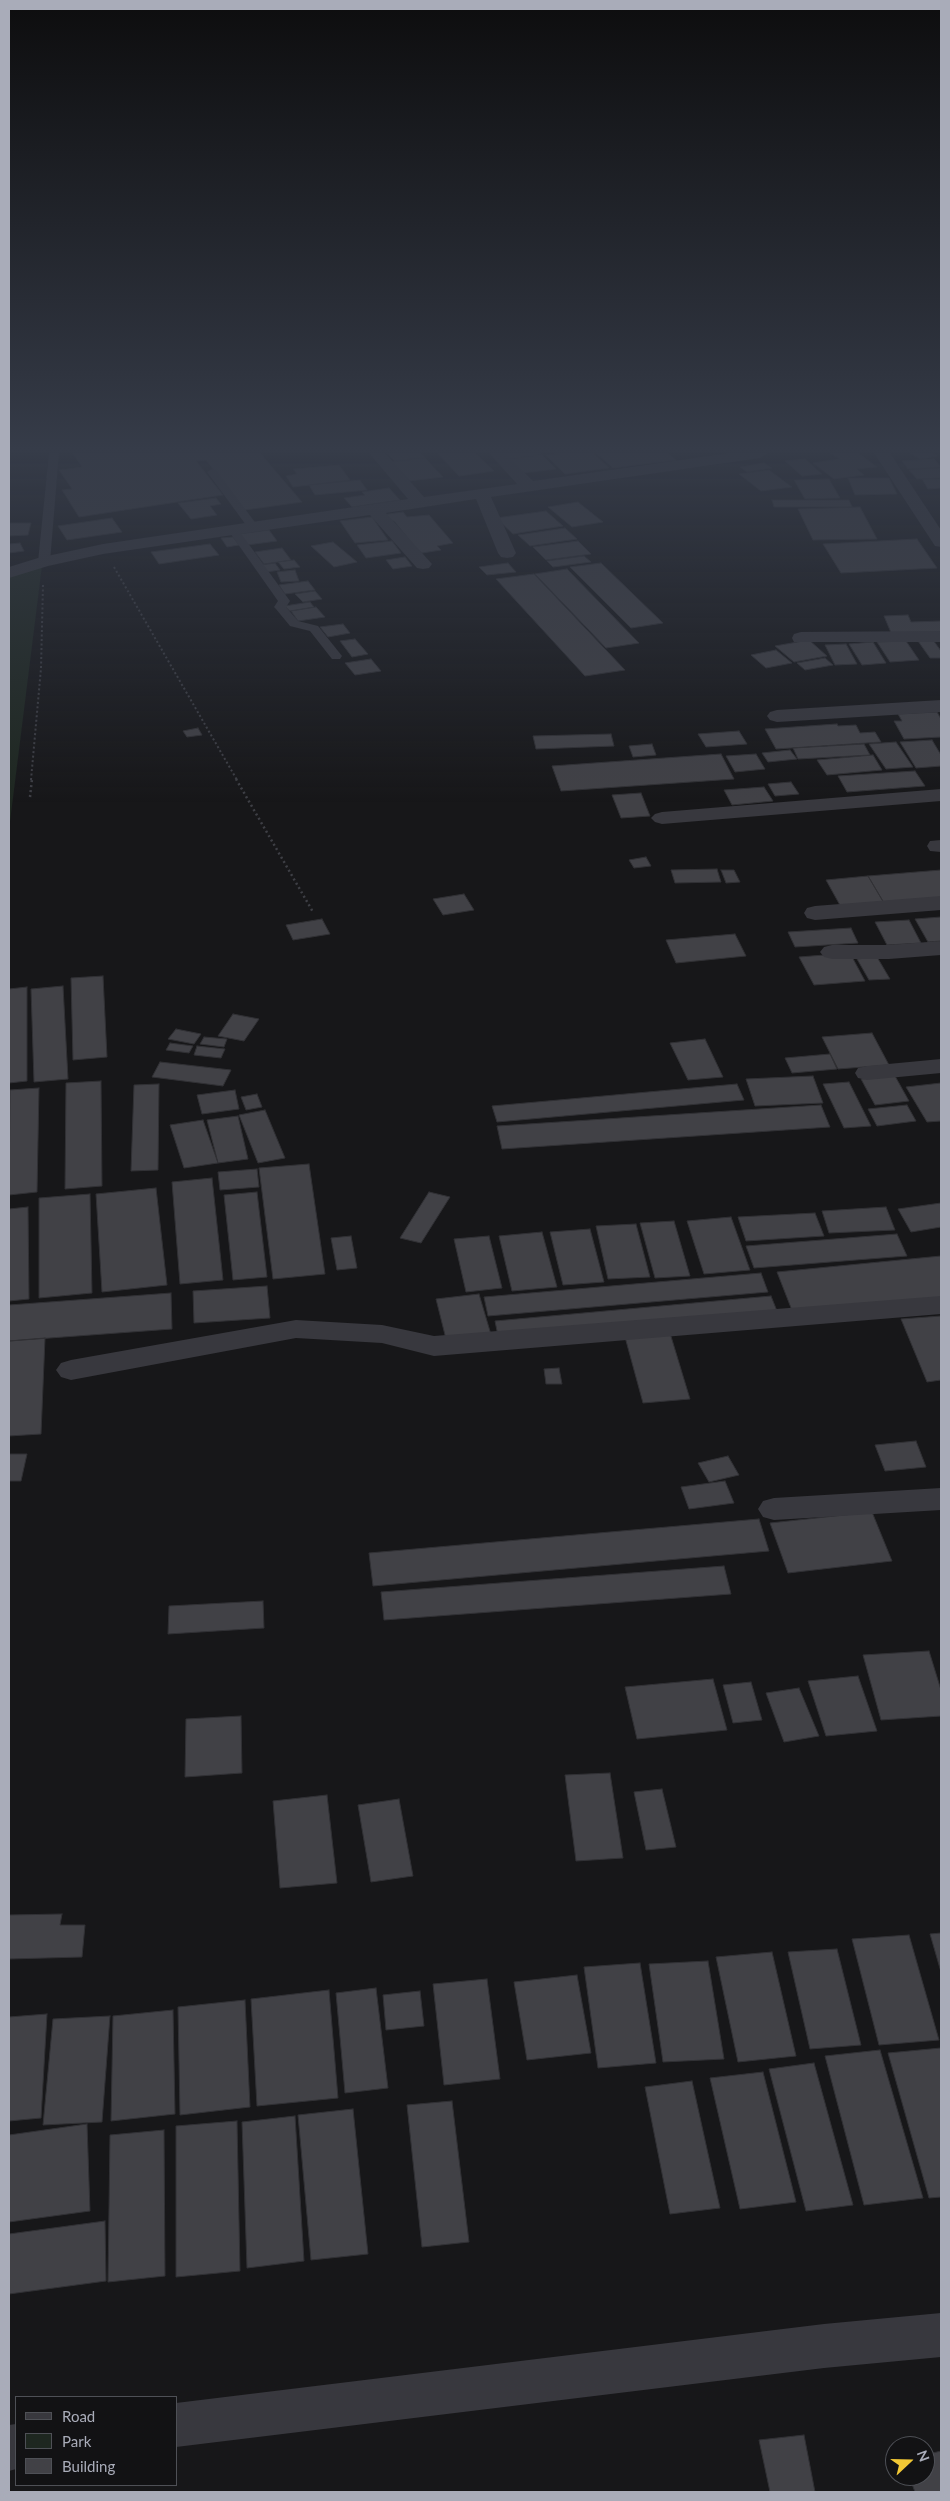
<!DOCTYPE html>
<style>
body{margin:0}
#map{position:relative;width:950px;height:2501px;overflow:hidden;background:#171719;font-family:Lato,sans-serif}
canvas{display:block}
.frame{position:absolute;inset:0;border:10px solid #a9acb9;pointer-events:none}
.legend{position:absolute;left:15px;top:2396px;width:162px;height:90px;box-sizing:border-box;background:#121214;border:1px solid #4e5056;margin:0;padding:6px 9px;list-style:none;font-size:15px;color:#a9acb9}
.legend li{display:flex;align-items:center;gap:10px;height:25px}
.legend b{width:25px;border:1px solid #4e5056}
.north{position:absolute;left:885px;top:2436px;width:50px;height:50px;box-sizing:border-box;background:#121214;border:1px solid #4e5056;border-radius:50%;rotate:69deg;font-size:14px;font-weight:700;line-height:20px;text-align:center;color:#a9acb9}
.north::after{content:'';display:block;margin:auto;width:18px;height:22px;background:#f2c835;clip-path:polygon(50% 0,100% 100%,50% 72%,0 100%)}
</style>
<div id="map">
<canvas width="950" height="2501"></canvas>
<div class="frame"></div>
<ul class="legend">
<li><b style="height:6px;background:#38383e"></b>Road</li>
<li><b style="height:14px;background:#1e2720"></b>Park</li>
<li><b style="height:14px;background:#414146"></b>Building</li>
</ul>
<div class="north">N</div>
</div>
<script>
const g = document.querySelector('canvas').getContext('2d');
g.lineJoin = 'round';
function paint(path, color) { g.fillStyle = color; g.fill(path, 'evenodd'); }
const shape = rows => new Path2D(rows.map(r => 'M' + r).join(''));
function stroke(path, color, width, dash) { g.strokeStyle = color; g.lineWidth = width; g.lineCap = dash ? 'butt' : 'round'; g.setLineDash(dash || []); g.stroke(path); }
paint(shape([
 [42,566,9,830,9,574]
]), '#1e2720');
const building = shape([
 [73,453,260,453,302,502,245,510,206,460,196,461,223,495,79,517,62,490,72,489,59,470,82,467,73,453],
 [387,453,420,453,425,457,395,461,387,453],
 [448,453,475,453,494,471,459,476,438,454,448,453],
 [503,453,539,453,541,454,509,459,503,453],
 [566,453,593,453,609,468,565,474,546,455,566,453],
 [596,453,667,453,676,460,613,468,596,453],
 [831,453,858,453,877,467,857,469,864,475,834,479,813,463,840,459,831,453],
 [911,453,932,453,937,456,920,459,911,453],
 [542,455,556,469,523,473,510,459,542,455],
 [425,458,443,477,410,481,392,462,425,458],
 [805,459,822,474,802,476,785,461,805,459],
 [934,459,941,467,908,469,902,461,934,459],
 [764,463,772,468,747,472,740,467,764,463],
 [339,465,350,480,293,487,286,476,297,474,293,469,339,465],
 [940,468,941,478,917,479,909,470,940,468],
 [769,470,792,487,761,491,739,474,769,470],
 [848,478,889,478,897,494,855,495,848,478],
 [829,479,840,498,805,499,794,480,829,479],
 [922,479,941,479,941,488,928,489,922,479],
 [360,480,367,490,315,495,309,485,360,480],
 [389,488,400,500,352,507,344,498,365,495,362,492,389,488],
 [216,498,221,504,210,506,217,515,191,519,178,503,216,498],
 [772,500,849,500,852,507,774,507,772,500],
 [578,502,603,522,572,527,548,507,578,502],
 [860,507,877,539,813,540,798,509,860,507],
 [546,511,563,526,513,534,496,518,546,511],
 [403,512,407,517,429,515,453,543,437,546,441,550,422,553,416,548,394,521,387,522,381,515,403,512],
 [372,517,388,540,355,543,340,521,372,517],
 [112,518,122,532,67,540,58,526,112,518],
 [9,523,31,523,28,535,9,536,9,523],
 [565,528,577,539,530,546,518,535,565,528],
 [269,530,277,541,247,545,239,534,269,530],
 [233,537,239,545,227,547,221,538,233,537],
 [917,539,937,568,841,573,823,544,917,539],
 [392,541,401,553,366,558,357,545,392,541],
 [578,541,591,554,546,560,533,547,578,541],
 [333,542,357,562,334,567,311,546,333,542],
 [20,543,24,551,9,553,9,544,20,543],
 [210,544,219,555,159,564,151,552,210,544],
 [282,548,291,560,264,564,255,552,282,548],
 [584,556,591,562,553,567,547,561,584,556],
 [405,557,412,566,393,569,386,560,405,557],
 [294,560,300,567,284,569,278,562,294,560],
 [275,563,280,570,266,572,261,565,275,563],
 [508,563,516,572,487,575,479,567,508,563],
 [601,563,663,623,631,628,570,567,601,563],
 [567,569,639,643,606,648,535,574,567,569],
 [295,570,299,581,281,582,277,572,295,570],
 [534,574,625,670,585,676,496,579,534,574],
 [308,581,315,590,285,594,279,585,308,581],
 [315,591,322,599,303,602,295,594,315,591],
 [310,602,314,607,290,611,285,606,310,602],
 [316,607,325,617,298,621,291,611,316,607],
 [908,615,911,622,941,621,941,634,892,635,884,616,908,615],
 [343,624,350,633,328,637,320,627,343,624],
 [355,639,368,654,352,657,340,641,355,639],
 [809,640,827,656,794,662,775,646,809,640],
 [933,640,941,651,941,658,930,658,918,641,933,640],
 [906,641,919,660,890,662,877,642,906,641],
 [873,642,886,663,862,665,849,644,873,642],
 [846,644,857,664,835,665,825,645,846,644],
 [776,650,792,663,766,668,751,655,776,650],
 [825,658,833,665,805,670,797,663,825,658],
 [371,659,381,671,355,675,345,663,371,659],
 [937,712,941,719,941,737,904,739,894,721,902,721,898,714,937,712],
 [837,724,838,726,856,725,860,733,875,732,881,742,776,749,765,729,837,724],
 [198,728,202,735,187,737,183,731,198,728],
 [739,731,747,744,706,747,698,734,739,731],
 [611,734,614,746,536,749,533,736,611,734],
 [932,740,941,755,941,766,916,768,900,742,932,740],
 [896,742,913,767,886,769,869,744,896,742],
 [652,744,656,755,633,757,629,746,652,744],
 [864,744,870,755,798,759,793,748,864,744],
 [790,750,797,759,768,762,762,753,790,750],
 [721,754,734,779,561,791,552,766,721,754],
 [756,754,765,769,735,772,726,756,756,754],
 [873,755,882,770,827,775,817,760,873,755],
 [915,771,925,786,847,792,838,776,915,771],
 [791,782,799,794,775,796,768,784,791,782],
 [764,787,773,801,732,805,724,790,764,787],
 [641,793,650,816,621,818,612,795,641,793],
 [646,857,651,866,634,868,629,860,646,857],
 [717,869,721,882,675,883,671,870,717,869],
 [721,870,734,870,740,882,726,883,721,870],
 [941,870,941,898,884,903,868,876,941,870],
 [868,876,884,903,841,907,826,880,868,876],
 [464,894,474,910,443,915,433,899,464,894],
 [941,917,941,941,928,942,915,919,941,917],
 [322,919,330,934,293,940,286,925,322,919],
 [909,920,921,943,887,945,875,922,909,920],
 [851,928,858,943,795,947,788,932,851,928],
 [735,934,746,956,676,963,666,940,735,934],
 [850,953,865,981,814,985,799,957,850,953],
 [877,957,890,979,869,980,857,959,877,957],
 [103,976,107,1057,73,1060,71,978,103,976],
 [63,986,68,1079,34,1082,31,989,63,986],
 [27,987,27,1081,9,1083,9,989,27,987],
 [233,1014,259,1019,244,1041,218,1036,233,1014],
 [176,1029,201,1034,194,1044,168,1039,176,1029],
 [872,1033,889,1065,838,1069,822,1037,872,1033],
 [204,1037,227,1039,224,1047,200,1044,204,1037],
 [705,1039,723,1077,688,1080,670,1043,705,1039],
 [170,1043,193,1046,189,1053,166,1050,170,1043],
 [197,1046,225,1049,221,1058,194,1055,197,1046],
 [830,1054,837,1069,792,1073,785,1058,830,1054],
 [160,1062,231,1070,223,1086,152,1077,160,1062],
 [813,1076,823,1103,755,1106,746,1079,813,1076],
 [895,1076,909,1101,875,1105,861,1079,895,1076],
 [101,1081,102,1186,65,1189,66,1083,101,1081],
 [849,1082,871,1126,844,1128,823,1084,849,1082],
 [941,1083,941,1121,927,1122,906,1087,941,1083],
 [159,1084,158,1170,131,1171,134,1085,159,1084],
 [737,1084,744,1100,497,1122,492,1106,737,1084],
 [39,1088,37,1192,9,1195,10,1090,39,1088],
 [235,1090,239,1109,202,1114,197,1095,235,1090],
 [257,1094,262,1107,246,1110,241,1097,257,1094],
 [821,1105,830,1127,502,1149,497,1126,821,1105],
 [907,1105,916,1121,877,1126,868,1109,907,1105],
 [265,1110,285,1158,258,1163,239,1115,265,1110],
 [238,1116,248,1159,218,1163,207,1120,238,1116],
 [203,1120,218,1163,184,1168,170,1125,203,1120],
 [309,1164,325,1274,273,1279,259,1168,309,1164],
 [257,1169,259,1187,220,1190,218,1172,257,1169],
 [212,1178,223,1280,180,1284,172,1182,212,1178],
 [156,1188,167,1285,102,1292,96,1194,156,1188],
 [257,1192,267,1277,233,1280,224,1195,257,1192],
 [429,1192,450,1197,421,1243,400,1238,429,1192],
 [90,1194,92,1293,39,1298,39,1198,90,1194],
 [941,1203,941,1227,911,1232,898,1209,941,1203],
 [28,1207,29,1299,9,1301,9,1209,28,1207],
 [886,1207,895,1230,829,1233,822,1211,886,1207],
 [815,1213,824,1236,746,1241,738,1217,815,1213],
 [731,1217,750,1270,704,1274,687,1221,731,1217],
 [674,1221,690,1276,655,1278,640,1223,674,1221],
 [636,1224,650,1277,608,1279,596,1226,636,1224],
 [590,1229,604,1282,563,1285,550,1232,590,1229],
 [542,1232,557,1287,512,1291,499,1236,542,1232],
 [897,1234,907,1256,754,1268,746,1246,897,1234],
 [351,1236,357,1268,337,1270,331,1238,351,1236],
 [489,1236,502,1288,466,1292,454,1239,489,1236],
 [941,1256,941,1298,793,1313,777,1272,941,1256],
 [761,1273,768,1292,488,1316,484,1297,761,1273],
 [267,1286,270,1318,194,1323,193,1291,267,1286],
 [171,1293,172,1329,9,1341,9,1305,171,1293],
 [479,1294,492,1338,447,1343,436,1299,479,1294],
 [771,1296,777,1311,498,1336,495,1321,771,1296],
 [941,1316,941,1380,927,1382,901,1319,941,1316],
 [670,1333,690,1399,643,1403,625,1337,670,1333],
 [45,1338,41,1434,9,1436,9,1341,45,1338],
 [559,1368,562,1384,546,1384,544,1369,559,1368],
 [916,1441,926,1467,885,1471,875,1445,916,1441],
 [9,1454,27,1454,21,1481,9,1481,9,1454],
 [728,1456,739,1475,709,1482,698,1463,728,1456],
 [725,1481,734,1503,689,1509,681,1487,725,1481],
 [872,1512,892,1561,788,1573,770,1523,872,1512],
 [759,1519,769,1551,373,1586,369,1553,759,1519],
 [724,1566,731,1594,384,1620,381,1592,724,1566],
 [263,1601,264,1628,168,1634,169,1606,263,1601],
 [929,1651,941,1690,941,1716,881,1720,863,1655,929,1651],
 [858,1676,877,1731,826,1736,808,1681,858,1676],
 [713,1679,727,1730,637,1739,625,1687,713,1679],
 [751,1682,762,1720,733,1723,723,1685,751,1682],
 [799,1688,819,1736,784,1742,766,1693,799,1688],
 [241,1716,242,1773,185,1777,186,1719,241,1716],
 [610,1773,623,1858,576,1861,565,1775,610,1773],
 [662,1789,676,1847,646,1850,634,1792,662,1789],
 [327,1795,337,1883,280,1888,273,1801,327,1795],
 [399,1799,413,1876,371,1882,358,1805,399,1799],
 [62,1914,60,1925,85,1925,82,1957,9,1959,9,1915,62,1914],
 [941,1933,941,1972,930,1934,941,1933],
 [909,1935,939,2040,879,2045,852,1939,909,1935],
 [837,1949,861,2045,810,2049,788,1952,837,1949],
 [772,1952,796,2056,738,2062,716,1957,772,1952],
 [708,1961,724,2059,663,2062,649,1964,708,1961],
 [640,1963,656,2063,598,2068,584,1967,640,1963],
 [577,1975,591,2053,527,2060,514,1982,577,1975],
 [487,1979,500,2079,444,2085,433,1984,487,1979],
 [376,1988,388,2088,345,2093,336,1993,376,1988],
 [329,1990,338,2098,257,2106,251,1999,329,1990],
 [420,1991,424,2026,386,2030,383,1995,420,1991],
 [245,2000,250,2107,180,2115,178,2007,245,2000],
 [173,2010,175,2114,111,2121,113,2016,173,2010],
 [47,2014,41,2118,9,2121,9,2017,47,2014],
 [110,2016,102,2122,43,2125,53,2019,110,2016],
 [941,2048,941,2197,929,2198,888,2053,941,2048],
 [880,2050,923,2198,864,2205,825,2056,880,2050],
 [814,2063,853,2205,806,2211,769,2069,814,2063],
 [763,2072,796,2202,740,2209,710,2078,763,2072],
 [692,2081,720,2208,670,2214,645,2087,692,2081],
 [452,2101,469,2242,422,2247,407,2105,452,2101],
 [353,2109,368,2254,311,2260,298,2115,353,2109],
 [295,2116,304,2261,247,2268,242,2122,295,2116],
 [237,2121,240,2271,176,2277,176,2126,237,2121],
 [87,2124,90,2211,9,2222,9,2135,87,2124],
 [164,2130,165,2276,108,2282,110,2135,164,2130],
 [105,2221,106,2281,9,2294,9,2234,105,2221],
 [804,2435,815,2492,770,2492,759,2440,804,2435],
 [941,2451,941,2492,915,2492,909,2476,925,2476,925,2455,941,2451]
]);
paint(building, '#414146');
stroke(building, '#313135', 1);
stroke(shape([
 [114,567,237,780],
 [31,780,41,668,43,585]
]), '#3e3f45', 2, [2, 2.5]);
stroke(shape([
 [236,779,313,912],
 [30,797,32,779]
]), '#3e3f45', 2.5, [2, 3]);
paint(shape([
 [49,453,59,453,50,562,44,565,38,562,49,453],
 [212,469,216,470,257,525,257,529,249,529,207,472,212,469],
 [233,527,237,528,290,601,286,607,298,621,318,626,342,656,340,659,332,659,310,631,290,626,276,609,274,607,278,601,228,530,233,527]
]), '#38383e');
paint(shape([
 [369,453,385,453,424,497,517,484,489,453,505,453,533,481,730,453,768,453,760,458,491,497,516,553,513,557,507,558,501,557,498,553,476,499,386,513,432,564,429,568,423,569,417,568,370,515,103,554,48,566,9,578,9,567,38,558,103,544,408,499,369,453],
 [874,453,890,453,941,530,941,547,935,546,874,453],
 [801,632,941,631,941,642,794,642,792,638,794,634,801,632],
 [941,700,941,712,777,722,770,720,767,716,770,712,777,710,941,700],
 [941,789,941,801,662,824,655,822,651,818,655,814,662,812,941,789],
 [941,840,941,852,930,851,927,846,930,841,941,840],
 [941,896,941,910,815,920,807,918,804,913,807,908,815,906,941,896],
 [941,941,941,955,889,959,832,959,824,957,820,952,824,947,832,945,889,945,941,941],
 [941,1059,941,1073,867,1080,858,1078,855,1073,858,1068,867,1066,941,1059],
 [941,1296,941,1314,434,1356,382,1343,296,1338,71,1380,61,1377,56,1370,61,1363,71,1360,296,1320,382,1325,434,1336,941,1296],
 [941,1488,941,1510,774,1520,763,1517,758,1509,763,1501,774,1498,941,1488],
 [941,2313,941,2357,824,2368,176,2447,176,2403,824,2324,941,2313],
 [16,2424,16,2469,9,2471,9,2425,16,2424]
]), '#38383e');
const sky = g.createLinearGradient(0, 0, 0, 803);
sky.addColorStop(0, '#0d0d0e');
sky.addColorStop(0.56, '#363c49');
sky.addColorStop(1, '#363c4900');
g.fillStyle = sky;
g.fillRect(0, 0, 950, 803);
</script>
